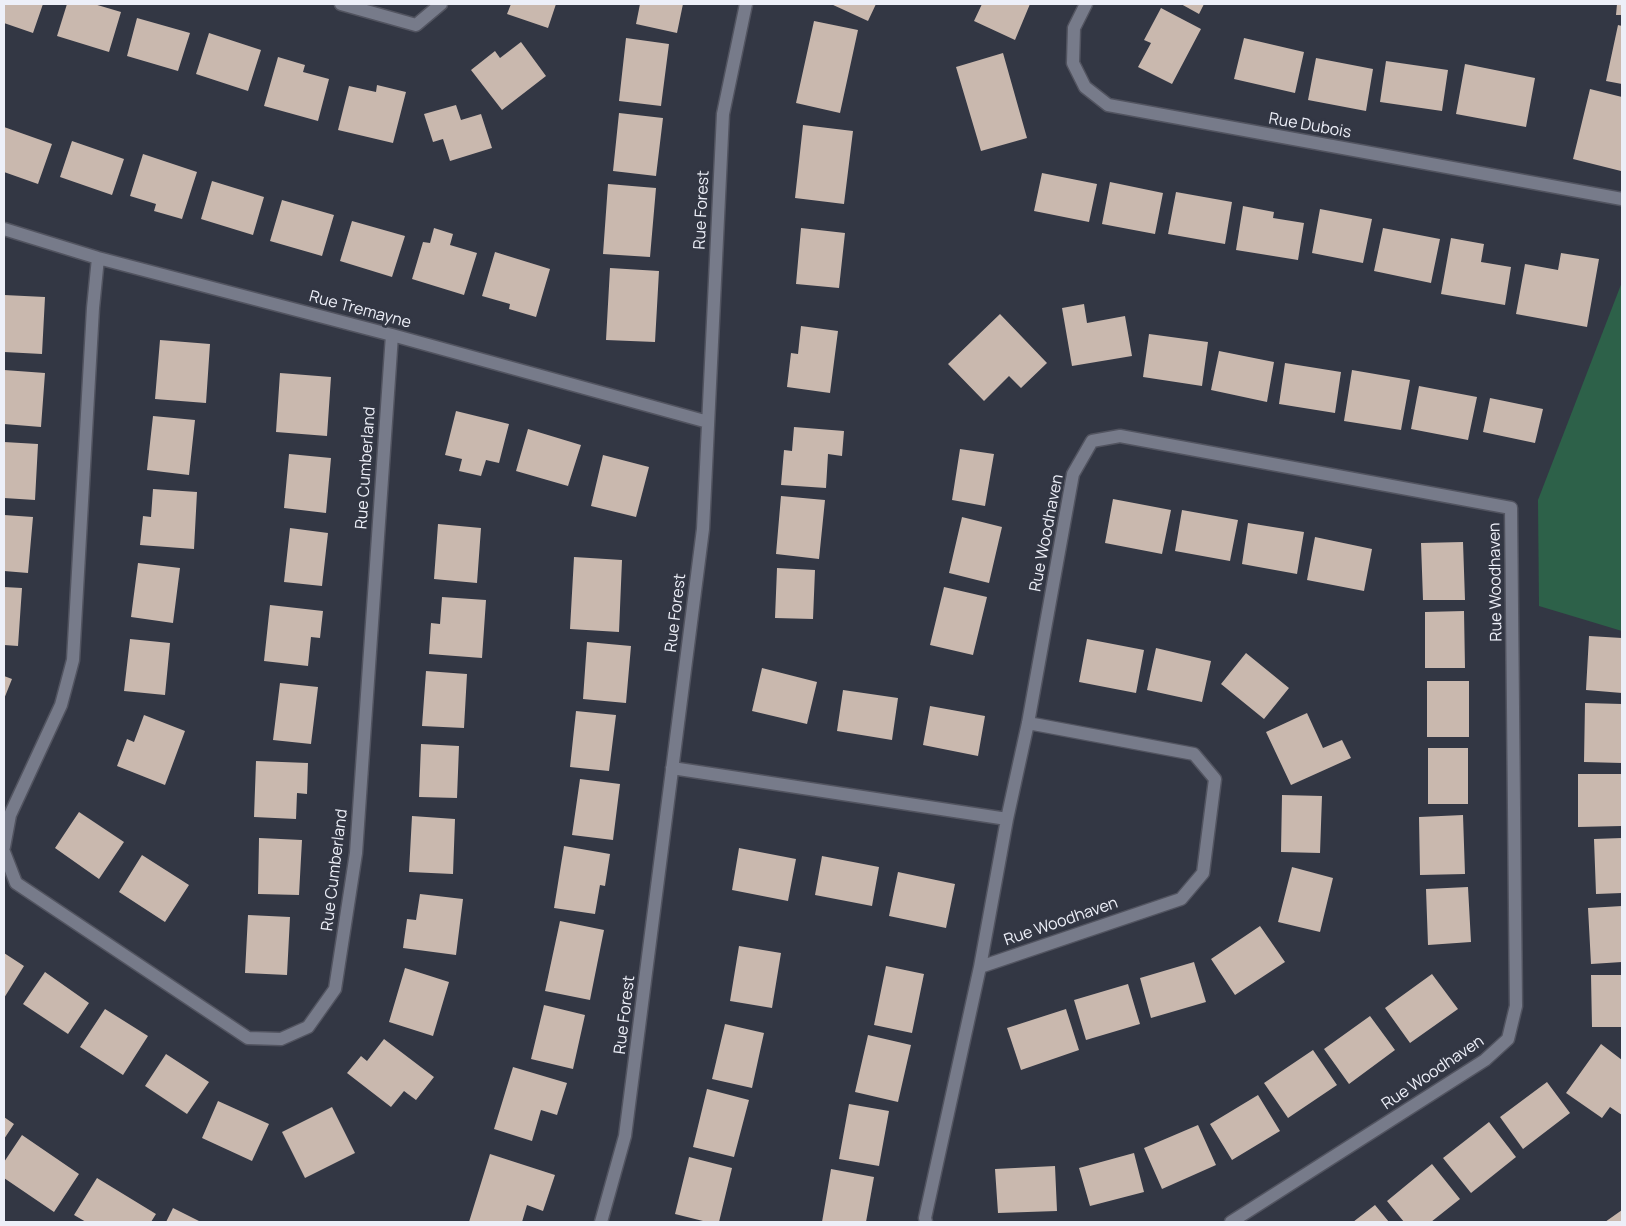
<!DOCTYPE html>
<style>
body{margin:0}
#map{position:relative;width:1626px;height:1226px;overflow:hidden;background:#333744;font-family:Manrope,sans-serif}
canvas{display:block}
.frame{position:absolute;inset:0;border:5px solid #edeff8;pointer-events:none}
</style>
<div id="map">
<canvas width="1626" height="1226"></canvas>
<div class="frame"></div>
</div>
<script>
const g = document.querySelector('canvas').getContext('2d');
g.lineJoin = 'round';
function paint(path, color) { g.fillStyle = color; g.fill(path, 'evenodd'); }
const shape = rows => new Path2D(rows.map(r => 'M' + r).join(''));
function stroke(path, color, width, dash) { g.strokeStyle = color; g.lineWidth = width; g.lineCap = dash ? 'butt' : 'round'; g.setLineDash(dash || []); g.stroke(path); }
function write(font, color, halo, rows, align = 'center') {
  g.font = font + ' Manrope,sans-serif'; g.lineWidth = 5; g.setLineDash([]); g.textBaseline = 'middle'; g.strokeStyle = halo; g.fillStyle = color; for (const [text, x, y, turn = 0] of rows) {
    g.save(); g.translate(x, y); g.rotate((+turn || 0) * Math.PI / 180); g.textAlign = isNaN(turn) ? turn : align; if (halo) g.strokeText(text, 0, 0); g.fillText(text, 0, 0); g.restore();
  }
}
paint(shape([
 [1622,282,1622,631,1539,606,1538,500]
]), '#2d6149');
paint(shape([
 [4,4,43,4,33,33,4,23],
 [67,4,94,4,121,12,109,52,57,36],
 [511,4,556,4,548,28,507,14],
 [640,4,683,4,677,33,636,24],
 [831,4,876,4,868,21],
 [982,4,1030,4,1015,40,974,21],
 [1181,4,1204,4,1199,14],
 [1617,4,1622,4,1622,15,1616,15],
 [1161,8,1201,29,1172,84,1138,67,1151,43,1144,40],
 [137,18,190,33,178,71,127,56],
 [814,21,858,30,840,113,796,103],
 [1618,25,1622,26,1622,84,1606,81],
 [209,33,261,50,248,91,196,74],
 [626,38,669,44,661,106,619,101],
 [1244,38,1304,52,1295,93,1234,79],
 [521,42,546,76,502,110,471,70,495,51,500,58],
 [1003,53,1027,138,981,151,956,67],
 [278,57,305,65,303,72,329,79,318,121,264,106],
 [1316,58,1373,69,1366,111,1308,100],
 [1386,61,1448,70,1442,111,1380,102],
 [1465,64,1535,78,1526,127,1456,114],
 [377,85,406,92,393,143,338,130,349,86,376,92],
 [1590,89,1622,97,1621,171,1573,159],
 [456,105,461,120,481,114,492,148,450,161,443,139,433,142,424,114],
 [619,113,663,118,656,176,613,171],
 [803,125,853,131,844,204,795,198],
 [4,127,52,144,38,184,4,172],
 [72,141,124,159,112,195,60,177],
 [143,154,197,172,182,219,154,211,156,204,130,196],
 [1042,173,1097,184,1089,222,1034,211],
 [212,181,264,197,253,235,201,219],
 [1110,182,1163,193,1155,234,1102,224],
 [608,184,656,188,650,257,603,254],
 [1176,192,1232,202,1225,244,1168,234],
 [282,200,334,215,322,256,270,241],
 [1243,206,1274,212,1273,218,1304,223,1298,260,1236,250],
 [1320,209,1372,219,1363,263,1312,253],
 [352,221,405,236,392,277,340,261],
 [434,228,453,234,450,245,477,253,464,295,412,279,423,242,430,243],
 [801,228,845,233,839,288,796,284],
 [1383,228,1440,239,1431,283,1374,271],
 [1451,238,1484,244,1481,262,1511,267,1505,305,1441,294],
 [495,252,550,269,536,317,509,309,510,304,482,296],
 [1561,253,1599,259,1587,327,1516,314,1525,264,1558,270],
 [610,268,659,271,655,342,606,340],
 [4,295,45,297,42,354,4,352],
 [1084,304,1087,323,1125,316,1132,356,1072,366,1062,308],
 [1000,314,1047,363,1021,388,1009,376,984,401,948,364],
 [801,326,838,331,830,393,787,387,791,353,798,354],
 [1149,334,1208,342,1202,386,1143,377],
 [160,340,210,344,206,403,155,399],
 [1219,351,1274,362,1267,402,1211,390],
 [1285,363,1341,372,1335,413,1279,404],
 [4,370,45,373,41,427,4,424],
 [1352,370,1410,380,1401,430,1344,421],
 [280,373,331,377,327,436,276,432],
 [1419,386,1477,397,1468,440,1411,429],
 [1490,398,1543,409,1535,443,1483,432],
 [456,411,509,424,499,463,486,460,481,476,459,471,462,459,445,455],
 [153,416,195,420,189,475,147,470],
 [794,427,844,431,842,456,828,454,826,488,781,485,784,450,792,451],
 [528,429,581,445,568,486,516,471],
 [4,442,38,444,35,500,4,498],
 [960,449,994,454,985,506,952,500],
 [289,454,331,458,326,513,284,508],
 [603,455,649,467,636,517,591,506],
 [153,489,197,492,194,549,140,545,143,516,151,517],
 [781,496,825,500,819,559,776,554],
 [1113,499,1171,510,1162,554,1105,543],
 [1182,510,1238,520,1230,561,1175,551],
 [4,515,33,517,28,573,4,571],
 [962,517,1002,527,989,583,949,573],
 [1248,523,1304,532,1297,574,1242,564],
 [438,524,481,528,477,583,434,579],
 [290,528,328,533,322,586,284,582],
 [1315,537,1372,549,1364,591,1307,580],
 [1463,542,1465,600,1423,600,1421,543],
 [574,557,622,560,619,632,570,629],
 [138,563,180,568,173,623,131,617],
 [777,568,815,570,813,619,775,618],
 [4,587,22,588,18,646,4,645],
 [944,587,987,597,973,655,930,645],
 [442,597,486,600,482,658,429,654,431,623,440,624],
 [270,605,323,611,320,638,311,637,308,666,264,661],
 [1464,611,1465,668,1425,668,1425,612],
 [1589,636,1622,638,1622,693,1586,690],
 [130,639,170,643,165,695,124,691],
 [1087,639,1144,650,1136,693,1079,682],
 [587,642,631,646,626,703,583,699],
 [1156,648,1211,661,1202,702,1147,690],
 [1246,653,1289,688,1264,719,1221,684],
 [762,668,817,682,807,724,752,711],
 [426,671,467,674,464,728,422,726],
 [4,676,12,679,4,699],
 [1427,681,1469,681,1469,737,1427,737],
 [280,683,318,687,311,744,273,740],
 [843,690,898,698,892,740,837,731],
 [1585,703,1622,704,1622,763,1584,762],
 [930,706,985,716,978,756,923,745],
 [576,711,616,715,609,771,570,767],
 [1307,713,1323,748,1342,740,1351,758,1291,785,1266,732],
 [144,715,185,731,165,785,117,766,127,739,134,742],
 [421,744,459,746,457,798,419,797],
 [1428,748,1468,748,1468,804,1428,804],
 [256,761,308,763,307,794,297,793,296,819,254,817],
 [1578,774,1621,774,1622,826,1578,827],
 [580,779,620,784,613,840,572,835],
 [1282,795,1322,796,1320,853,1281,852],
 [79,812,124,842,99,879,55,848],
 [1463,815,1465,874,1420,875,1419,817],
 [412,816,455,819,453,874,409,872],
 [259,838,302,840,299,895,258,894],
 [1622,838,1622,893,1596,894,1594,839],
 [564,846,610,854,605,886,600,885,595,914,554,908],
 [739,848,796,859,788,901,732,890],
 [142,855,189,885,165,922,119,892],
 [822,856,879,867,872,906,815,895],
 [1292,867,1333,878,1320,932,1278,922],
 [898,872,955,884,946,928,889,916],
 [1468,887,1471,942,1428,945,1426,889],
 [420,894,463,899,456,955,403,948,407,919,416,920],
 [1622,906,1622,962,1591,964,1588,908],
 [248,915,290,917,287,975,245,973],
 [560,921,604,930,590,1000,545,991],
 [1260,926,1285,962,1235,995,1211,959],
 [739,946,781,953,772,1008,730,1001],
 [4,953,24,966,4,998],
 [1194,962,1206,1002,1151,1018,1140,978],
 [886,966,924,974,912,1033,874,1025],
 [405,968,449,982,433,1036,389,1022],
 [45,972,89,1003,68,1034,23,1004],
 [1432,974,1458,1009,1410,1043,1385,1008],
 [1591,975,1622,975,1622,1027,1592,1027],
 [1128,984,1140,1024,1086,1040,1074,1000],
 [544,1005,585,1015,573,1069,531,1059],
 [105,1009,148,1036,123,1075,80,1047],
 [1066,1009,1079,1050,1021,1070,1007,1028],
 [1370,1016,1395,1050,1349,1084,1324,1049],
 [725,1024,764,1033,752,1088,712,1079],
 [868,1035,911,1045,898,1102,855,1092],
 [384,1039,434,1077,416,1100,404,1091,391,1107,347,1073,361,1056,367,1061],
 [1601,1044,1622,1060,1622,1115,1610,1107,1602,1118,1566,1093],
 [1313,1050,1337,1085,1288,1118,1264,1083],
 [166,1054,209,1082,187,1114,145,1086],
 [513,1067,567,1083,557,1115,541,1110,532,1141,494,1129],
 [1547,1082,1570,1113,1523,1149,1500,1117],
 [707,1089,749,1100,734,1157,693,1147],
 [1258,1095,1280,1131,1232,1160,1210,1124],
 [218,1101,269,1124,252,1161,202,1138],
 [849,1104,889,1111,879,1166,839,1159],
 [332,1107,355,1153,305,1178,282,1132],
 [4,1117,14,1124,4,1139],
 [1489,1122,1516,1157,1471,1193,1443,1158],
 [1198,1125,1216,1165,1162,1189,1144,1148],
 [22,1135,79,1174,54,1212,4,1178,4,1162],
 [1134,1153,1144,1192,1090,1206,1079,1168],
 [490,1154,555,1175,543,1211,527,1205,522,1222,469,1222],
 [689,1157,732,1168,719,1222,707,1222,675,1214],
 [1432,1164,1460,1199,1431,1222,1404,1222,1387,1201],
 [1055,1166,1057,1211,998,1213,995,1169],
 [831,1169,874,1177,866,1222,822,1222],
 [97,1178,156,1214,151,1222,86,1222,74,1215],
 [1375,1205,1389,1222,1353,1222],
 [173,1208,201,1222,166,1222],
 [1622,1210,1622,1222,1605,1222]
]), '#c9b8ae');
const minor = shape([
 [341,4,416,25,441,4],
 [1086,4,1074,28,1073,63,1085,87,1108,105,1622,199],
 [4,229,98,258,392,335,708,422],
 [672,768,1007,819],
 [4,847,10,815,61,705,73,660,93,308,98,258],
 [4,852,16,883,248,1038,281,1039,308,1027,335,989,356,853,392,335],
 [980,967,1181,899,1203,873,1215,779,1194,754,1028,723],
 [601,1222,625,1136,703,529,723,114,746,4],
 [926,1222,925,1218,980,967,1007,819,1028,723,1073,474,1092,441,1120,436,1511,508,1516,1006,1508,1039,1485,1060,1231,1222]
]);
stroke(minor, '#525460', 15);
stroke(minor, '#777b8a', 12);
write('16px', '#edeff8', '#333744', [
 ["Rue Dubois",1310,126,10],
 ["Rue Forest",702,210,-87],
 ["Rue Tremayne",360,310,15],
 ["Rue Cumberland",366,468,-86],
 ["Rue Woodhaven",1047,533,-79],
 ["Rue Woodhaven",1496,582,-91],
 ["Rue Forest",676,613,-83],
 ["Rue Cumberland",335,870,-83],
 ["Rue Woodhaven",1061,922,-19],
 ["Rue Forest",625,1015,-83],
 ["Rue Woodhaven",1433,1073,-34]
]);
</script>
